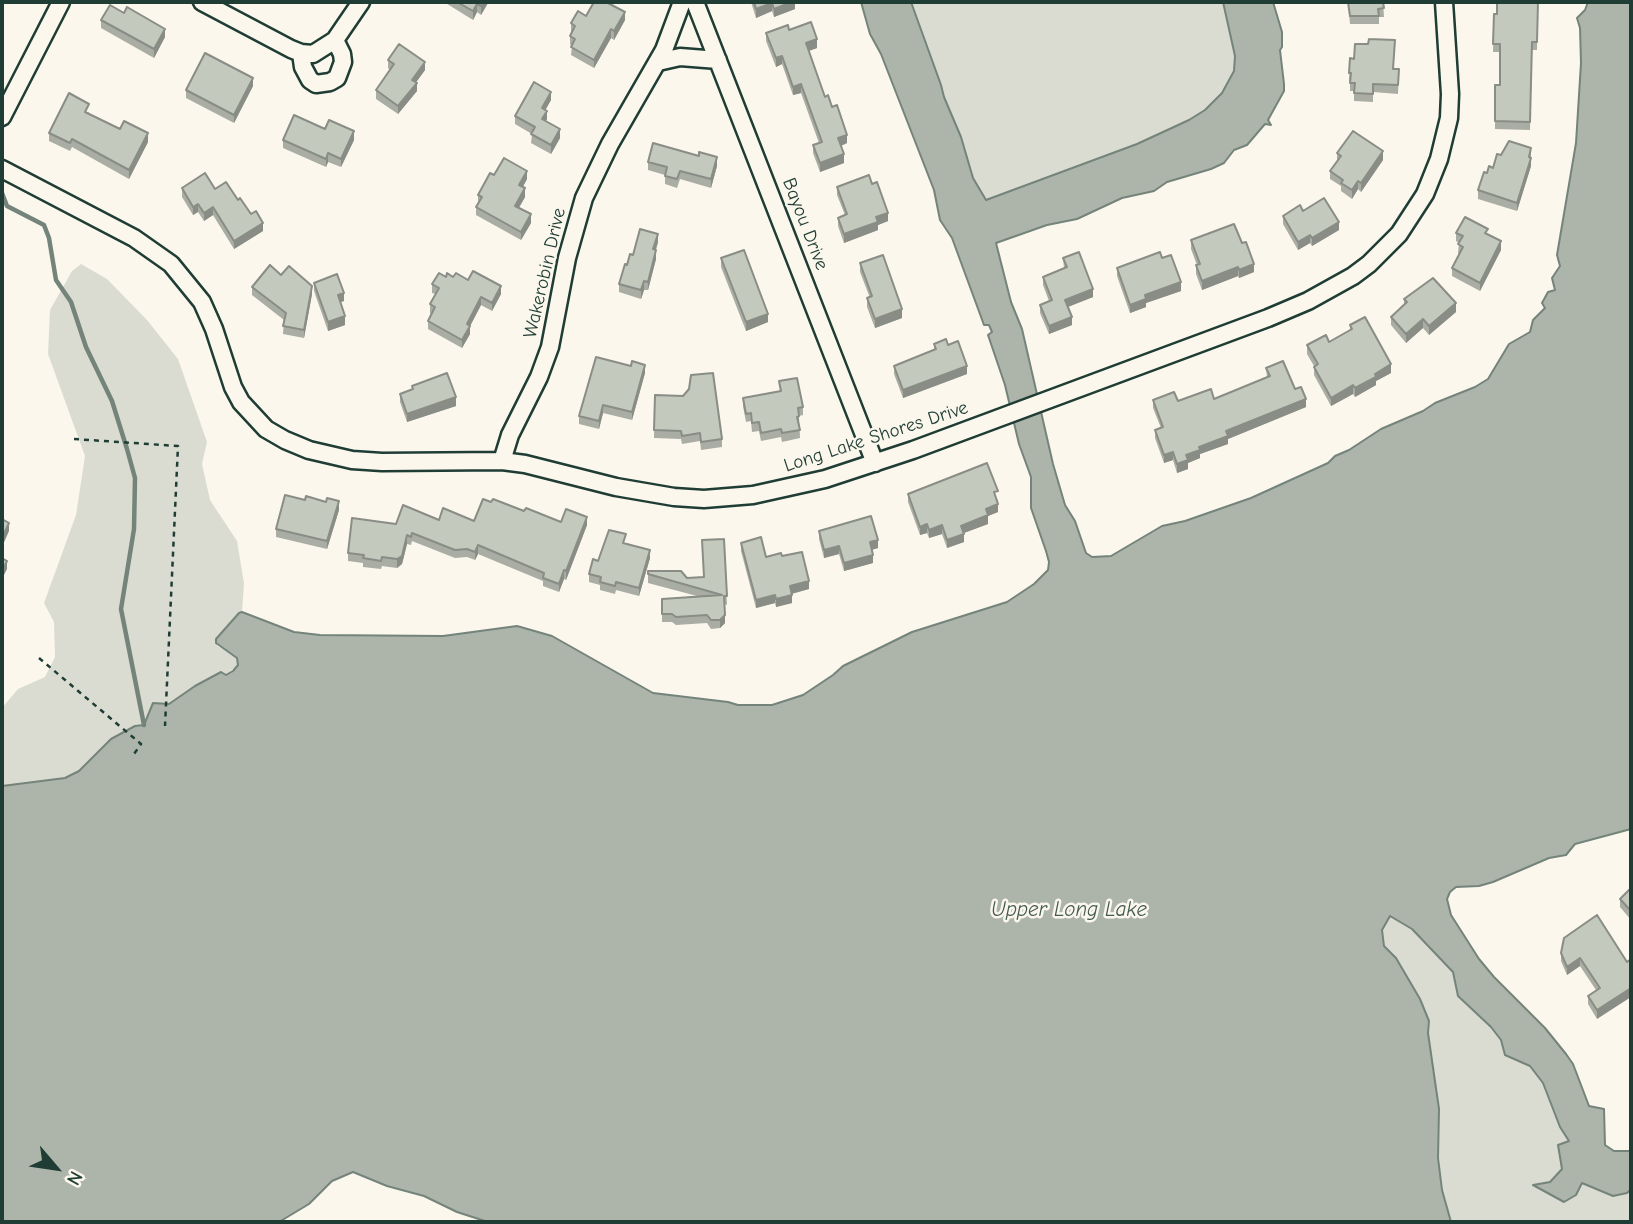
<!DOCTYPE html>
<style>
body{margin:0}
#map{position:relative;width:1633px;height:1224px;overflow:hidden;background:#fbf7ec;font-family:"Comic Neue",sans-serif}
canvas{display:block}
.frame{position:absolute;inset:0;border:4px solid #1f3d34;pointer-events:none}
.north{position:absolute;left:21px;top:1133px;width:70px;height:70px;-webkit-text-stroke:5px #fbf7ec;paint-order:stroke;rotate:119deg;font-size:19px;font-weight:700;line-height:28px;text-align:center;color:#1f3d34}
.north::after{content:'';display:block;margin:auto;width:24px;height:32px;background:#1f3d34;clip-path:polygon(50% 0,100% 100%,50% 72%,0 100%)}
</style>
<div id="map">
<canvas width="1633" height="1224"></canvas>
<div class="frame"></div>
<div class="north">N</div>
</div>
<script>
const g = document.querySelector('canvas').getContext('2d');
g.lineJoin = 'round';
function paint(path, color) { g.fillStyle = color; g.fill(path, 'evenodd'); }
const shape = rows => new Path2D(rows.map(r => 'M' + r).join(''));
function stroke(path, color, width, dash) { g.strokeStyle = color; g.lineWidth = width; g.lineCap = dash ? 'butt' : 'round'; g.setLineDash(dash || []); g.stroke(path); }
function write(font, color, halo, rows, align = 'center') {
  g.font = font + ' "Comic Neue",sans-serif'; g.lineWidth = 5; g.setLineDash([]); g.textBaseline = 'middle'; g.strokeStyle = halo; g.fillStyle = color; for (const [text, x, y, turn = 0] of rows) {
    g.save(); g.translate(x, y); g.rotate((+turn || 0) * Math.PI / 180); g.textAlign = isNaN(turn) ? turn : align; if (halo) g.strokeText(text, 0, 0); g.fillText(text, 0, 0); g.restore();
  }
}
paint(shape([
 [911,2,1223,2,1235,56,1234,71,1222,93,1205,110,1189,120,1137,144,986,200,973,178,961,137,944,97,941,85],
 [81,264,107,279,147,320,178,359,207,442,202,464,210,500,237,541,244,583,242,612,235,616,217,646,233,654,237,658,238,665,226,675,220,672,195,686,169,704,153,703,144,725,135,726,79,771,65,778,2,786,2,708,18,689,45,677,55,657,54,622,44,603,76,515,85,456,48,354,50,310,72,271],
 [1390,916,1412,929,1453,972,1458,996,1491,1027,1501,1040,1505,1055,1530,1066,1543,1083,1560,1127,1569,1141,1558,1146,1563,1168,1550,1182,1534,1186,1564,1202,1582,1183,1627,1193,1631,1189,1631,1222,1451,1222,1442,1190,1438,1158,1439,1109,1428,1032,1429,1021,1396,959,1384,946,1382,930]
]), '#dbdcd1');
const water = shape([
 [861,2,911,2,941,85,944,97,961,137,973,178,986,200,1137,144,1189,120,1205,110,1222,93,1234,71,1235,56,1223,2,1273,2,1282,32,1282,47,1280,50,1284,84,1284,91,1268,120,1271,125,1265,124,1247,145,1234,150,1224,163,1211,169,1167,182,1154,191,1122,198,1077,219,1047,225,996,243,1011,302,1022,329,1053,464,1065,505,1075,521,1086,553,1092,557,1111,556,1162,526,1185,521,1251,498,1328,463,1335,456,1349,450,1381,429,1423,411,1435,403,1475,387,1488,379,1509,344,1530,332,1533,320,1545,308,1542,303,1548,292,1555,290,1552,278,1560,266,1557,255,1576,143,1581,63,1580,28,1577,18,1585,10,1588,2,1631,2,1631,829,1575,844,1566,855,1549,858,1493,882,1479,886,1456,887,1450,892,1447,899,1451,915,1479,959,1494,977,1545,1028,1566,1054,1573,1064,1589,1106,1604,1109,1605,1145,1614,1151,1631,1151,1631,1189,1627,1193,1613,1196,1582,1183,1576,1195,1564,1202,1533,1185,1550,1182,1562,1169,1558,1145,1569,1141,1560,1127,1543,1083,1530,1066,1505,1055,1501,1040,1491,1027,1458,996,1453,972,1412,929,1390,916,1382,930,1384,946,1396,958,1420,999,1429,1021,1428,1033,1439,1109,1438,1158,1442,1190,1451,1222,488,1222,457,1212,424,1196,387,1186,353,1172,332,1181,309,1204,279,1222,2,1222,2,786,65,778,79,771,111,739,135,726,144,725,153,703,169,704,195,686,221,672,226,675,233,671,238,665,237,658,216,643,216,639,239,613,242,612,294,632,320,635,443,636,517,626,552,636,653,693,728,702,738,705,772,705,803,695,833,675,843,666,912,632,1007,602,1034,584,1048,570,1049,562,1046,551,1031,508,1031,477,1019,444,1005,385,988,335,992,332,989,325,984,325,952,238,940,220,934,190,881,54,870,34,861,2]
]);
paint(water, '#adb4aa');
stroke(water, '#74847b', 2);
stroke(shape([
 [2,193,7,206,44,225,49,238,56,280,71,302,86,347,112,401,127,449,135,478,134,529,121,609,144,725]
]), '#74847b', 4.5);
const minor = shape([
 [202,2,291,49,301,53,313,54,335,40,361,2],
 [695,2,875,463],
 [301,53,303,67,310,80,316,84,330,82,337,78,343,62,342,54,335,40],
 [658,62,680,57,718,60],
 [2,117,61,2],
 [2,169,134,238,171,264,202,302,214,329,233,387,241,402,266,429,285,440,309,450,352,460,382,462,502,461,525,464,616,487,674,497,704,499,753,495,825,479,913,450,1268,318,1308,301,1353,276,1369,264,1399,234,1425,194,1439,159,1449,118,1450,94,1444,2],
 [502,461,510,435,539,377,550,347,567,258,584,198,610,144,664,50,682,2]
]);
stroke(minor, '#1f3d34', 21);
stroke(shape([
 [74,439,178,446,165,726],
 [39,658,141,744,134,754]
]), '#1f3d34', 2.5, [5, 5]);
stroke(minor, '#fbf7ec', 16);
paint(shape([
 [444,2,488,2,488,3,481,15,477,12,473,20],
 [751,2,797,2,795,3,795,9,774,17,772,11,756,18],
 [1348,2,1383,2,1384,17,1379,17,1379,24,1350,24],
 [1538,2,1537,50,1532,50,1530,130,1495,129,1495,85,1500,85,1500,52,1493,52,1494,14,1497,14],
 [586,16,625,20,614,40,611,38,594,68,571,55,572,46,570,44,570,36,572,32,571,32,571,23],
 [101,20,165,37,154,58,101,28],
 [789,30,817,48,808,51,825,97,847,143,841,146,844,163,820,172,813,153,813,145,819,143,801,93,793,95,782,64,776,67,766,41,766,33],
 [1350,58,1393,69,1399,69,1398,94,1373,92,1373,102,1354,101,1354,91,1350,91,1350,81,1349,81],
 [388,60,425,70,416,82,417,91,398,114,376,99,376,90,390,70,388,68],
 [253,86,234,123,186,98,186,90],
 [551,100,545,110,547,119,546,121,560,138,551,154,531,143,532,134,515,124,515,116],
 [89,112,89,114,148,142,129,179,72,147,70,151,49,141,49,133],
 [325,129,354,140,341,167,328,162,326,167,283,148,283,140],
 [1531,148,1531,166,1517,211,1478,199,1478,190,1487,173,1493,168,1501,155],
 [1337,153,1383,160,1361,192,1358,189,1352,199,1341,191,1341,186,1330,179,1330,171,1337,161],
 [648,162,717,166,711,188,680,179,677,188,665,184,665,175,648,170],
 [494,175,527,179,523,187,525,197,519,208,531,223,521,240,476,215,476,207,478,203,478,195],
 [837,187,888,221,878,225,878,230,844,243,838,226,838,218,845,215,837,195],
 [182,188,215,189,238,200,251,214,263,231,234,249,213,215,204,221,198,212,193,215,182,197],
 [1283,216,1339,230,1312,246,1310,243,1298,250,1283,224],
 [1456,233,1488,234,1501,250,1480,291,1452,276,1452,268,1460,254,1458,253,1459,243,1456,241],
 [1191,240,1254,272,1239,278,1238,276,1202,290,1196,274,1196,265,1197,265,1191,249],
 [658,242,656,250,656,259,648,290,644,290,641,299,619,292,619,284,633,255],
 [721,258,768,322,746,331,721,267],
 [1063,258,1093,297,1068,307,1072,325,1049,334,1040,313,1040,305,1049,301,1043,285,1043,277,1064,268],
 [1162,258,1181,291,1146,303,1146,307,1130,313,1117,276,1117,268],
 [860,263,902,318,875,328,867,307,867,298,870,298,860,272],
 [281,275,312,294,304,338,283,334,284,320,252,295,252,287],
 [446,277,453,277,468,280,501,294,492,311,481,305,470,326,470,334,462,348,428,329,428,321,431,314,430,313,430,304,436,294,432,293,432,284],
 [314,283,344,301,340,302,345,325,328,331,314,291],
 [1404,299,1456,312,1429,335,1423,328,1406,343,1391,325,1391,317,1404,305],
 [1350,325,1391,373,1376,381,1376,385,1355,397,1353,394,1331,406,1314,375,1314,366,1307,354,1307,345,1329,342,1350,330],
 [934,344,948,345,967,374,903,398,894,374,894,366,934,350],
 [1266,368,1295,389,1306,407,1228,439,1228,444,1200,454,1200,458,1188,463,1188,469,1177,473,1173,460,1164,463,1155,438,1155,430,1161,428,1153,408,1153,400,1178,401,1214,399,1267,377],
 [645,373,632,420,603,413,599,429,579,424,579,416],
 [779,381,803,407,803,415,799,416,800,438,782,442,781,437,761,441,759,431,752,432,751,421,746,422,743,406,743,398,780,391],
 [412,386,456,406,407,422,400,402,400,394,412,390],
 [655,395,722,439,722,447,701,450,700,441,682,444,681,439,654,438],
 [908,494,998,499,997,500,998,512,988,516,988,524,964,533,964,542,947,548,942,534,929,538,927,533,920,535,908,502],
 [491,502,561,522,587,525,566,580,564,579,559,592,543,586,543,581,478,554,475,560,467,557,455,558,412,541,411,545,407,544,402,564,397,568,382,566,381,569,363,567,363,563,348,561,348,553,396,524,439,520,474,521],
 [339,510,327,549,276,537,276,529],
 [819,531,878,548,872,550,873,563,844,571,839,554,824,558,819,539],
 [724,539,727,605,724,604,725,623,720,628,711,629,707,623,676,625,672,622,662,622,662,599,697,596,648,583,648,571,687,578,704,577],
 [626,543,650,558,639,596,616,590,615,594,600,590,600,585,589,582,589,574,598,561],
 [741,543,766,557,782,556,809,589,792,594,792,603,776,607,775,603,756,608,741,551],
 [1631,879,1631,920,1620,907,1620,899,1630,889,1630,881],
 [1561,953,1627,962,1597,1019,1588,1004,1588,996,1596,990,1580,966,1567,975,1561,961]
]), '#a9ada3');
paint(shape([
 [483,2,488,2,488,3,481,15,481,6],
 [792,2,797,2,795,3,795,9,774,17,774,9],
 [772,3,772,11,756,18,756,9],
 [477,4,477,12,473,20,473,11],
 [625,12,625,20,614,40,614,31],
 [165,29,165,37,154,58,154,49],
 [611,29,611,38,594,68,594,60],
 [817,39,817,48,806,52,806,43],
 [782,56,782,64,776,67,776,58],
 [425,62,425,70,412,88,412,80],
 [253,78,253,86,234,123,234,115],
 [417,83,417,91,398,114,398,106],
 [801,84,801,93,793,95,793,87],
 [551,92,551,100,542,116,542,108],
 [547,111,547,119,542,128,542,119],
 [560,129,560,138,551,154,551,145],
 [354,131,354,140,341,167,341,159],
 [148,133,148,142,129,179,129,170],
 [847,135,847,143,838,147,838,138],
 [1383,151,1383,160,1361,192,1361,183],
 [328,153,328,162,326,167,326,159],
 [844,154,844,163,820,172,820,163],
 [717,157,717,166,711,188,711,179],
 [1531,158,1531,166,1517,211,1517,203],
 [527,171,527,179,519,193,519,185],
 [1358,181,1358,189,1352,199,1352,190],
 [525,188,525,197,515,214,515,206],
 [198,204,198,212,193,215,193,207],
 [213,207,213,215,204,221,204,213],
 [888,213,888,221,878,225,878,230,844,243,844,234,876,217],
 [531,214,531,223,521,240,521,232],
 [1339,222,1339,230,1312,246,1312,238],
 [263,223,263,231,234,249,234,241],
 [658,234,658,242,653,258,653,249],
 [1310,235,1310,243,1298,250,1298,242],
 [1501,241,1501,250,1480,291,1480,283],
 [656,250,656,259,648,290,648,282],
 [1254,264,1254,272,1239,278,1239,270],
 [1238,267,1238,276,1202,290,1202,281],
 [644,281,644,290,641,299,641,290],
 [1181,282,1181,291,1146,303,1146,307,1130,313,1130,305,1145,295],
 [312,286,312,294,304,338,304,330],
 [501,286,501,294,492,311,492,303],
 [1093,289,1093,297,1065,308,1065,300],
 [344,293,344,301,338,303,338,295],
 [481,297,481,305,467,332,467,324],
 [1456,303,1456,312,1429,335,1429,326],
 [902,309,902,318,875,328,875,319],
 [768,314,768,322,746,331,746,322],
 [345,316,345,325,328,331,328,322],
 [1072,317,1072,325,1049,334,1049,326],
 [1423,319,1423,328,1406,343,1406,334],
 [470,326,470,334,462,348,462,340],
 [1391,364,1391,373,1376,381,1376,385,1355,397,1355,388,1375,374],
 [645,365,645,373,632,420,632,412],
 [967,366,967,374,903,398,903,390],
 [1353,385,1353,394,1331,406,1331,398],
 [456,397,456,406,407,422,407,414],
 [1306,399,1306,407,1228,439,1228,444,1200,454,1200,458,1188,463,1188,469,1177,473,1177,464,1186,455,1199,447,1226,431],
 [603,405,603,413,599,429,599,421],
 [1173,452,1173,460,1164,463,1164,455],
 [339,501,339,510,327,549,327,541],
 [998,504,998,512,988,516,988,524,961,534,961,526,986,509],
 [587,517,587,525,566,580,566,571],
 [9,523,9,531,2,547,2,538],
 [927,524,927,533,920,535,920,527],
 [942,525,942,534,929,538,929,530],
 [964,534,964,542,947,548,947,540],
 [407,535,407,544,402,564,397,568,397,559],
 [878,540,878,548,870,550,870,542],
 [4,543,4,551,2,556,2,548],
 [478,545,478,554,475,560,475,552],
 [839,546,839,554,824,558,824,550],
 [650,550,650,558,639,596,639,588],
 [873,555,873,563,844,571,844,563],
 [7,561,7,569,2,579,2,571],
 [564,570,564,579,559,592,559,584],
 [809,581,809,589,790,594,790,586],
 [775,595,775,603,756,608,756,600],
 [792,595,792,603,776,607,776,599],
 [725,615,725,623,720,628,720,620],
 [1580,958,1580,966,1567,975,1567,967],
 [1631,988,1631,997,1597,1019,1597,1010]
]), '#898d85');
const building = shape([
 [457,2,483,2,481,6,477,4,473,11,457,2],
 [594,2,606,2,625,12,614,31,611,29,594,60,571,47,575,39,570,36,575,26,571,23,578,11,586,16,594,2],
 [754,2,792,2,774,9,772,3,756,9,754,2],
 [1348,2,1383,2,1384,8,1378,9,1379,16,1350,16,1348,2],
 [1497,2,1538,2,1537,42,1532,42,1530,122,1495,121,1495,85,1500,85,1500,44,1493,44,1494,14,1497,14,1497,2],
 [110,5,124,13,127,7,165,29,154,49,101,20,110,5],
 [811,22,817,39,806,43,825,97,828,95,832,107,837,105,847,135,838,138,844,154,820,163,813,145,822,142,801,84,793,87,782,56,776,58,766,33,788,25,789,30,811,22],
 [1369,39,1395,40,1393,69,1399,69,1398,85,1373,84,1373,94,1354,93,1355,83,1350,83,1351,73,1349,73,1350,58,1354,59,1355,44,1368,44,1369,39],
 [399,44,425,62,412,80,417,83,398,106,376,90,394,64,388,60,399,44],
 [205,53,253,78,234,115,186,90,205,53],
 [534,82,551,92,542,108,547,111,542,119,560,129,551,145,531,134,535,127,515,116,534,82],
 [69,93,89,104,85,112,120,129,124,121,148,133,129,170,72,139,70,143,49,133,69,93],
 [294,115,325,129,329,120,354,131,341,159,328,153,326,159,283,140,294,115],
 [1353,131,1383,151,1361,183,1358,181,1352,190,1341,183,1343,180,1330,171,1341,156,1337,153,1353,131],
 [1509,141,1531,148,1529,157,1531,158,1517,203,1478,190,1484,172,1487,173,1489,166,1493,168,1497,154,1501,155,1509,141],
 [653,143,699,156,699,152,717,157,711,179,680,171,677,179,665,176,667,167,648,162,653,143],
 [504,158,527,171,519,185,525,188,515,206,531,214,521,232,476,207,482,197,478,195,490,173,494,175,504,158],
 [205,173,215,189,226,182,238,200,240,198,251,214,256,211,263,223,234,241,213,207,204,213,198,204,193,207,182,188,205,173],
 [869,175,872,184,877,182,888,213,876,217,878,222,844,234,838,218,847,214,837,187,869,175],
 [1324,198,1339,222,1312,238,1310,235,1298,242,1283,216,1300,205,1303,211,1324,198],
 [1465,217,1488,229,1485,233,1501,241,1480,283,1452,268,1463,247,1458,244,1463,236,1456,233,1465,217],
 [1234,224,1242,243,1246,242,1254,264,1239,270,1238,267,1202,281,1196,265,1200,264,1191,240,1234,224],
 [640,229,658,234,653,249,656,250,648,282,644,281,641,290,619,284,625,264,627,265,630,254,633,255,640,229],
 [744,250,768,314,746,322,721,258,744,250],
 [1079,252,1093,289,1065,300,1072,317,1049,326,1040,305,1052,300,1043,277,1067,267,1063,258,1079,252],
 [1160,252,1162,258,1171,255,1181,282,1145,295,1146,299,1130,305,1117,268,1160,252],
 [883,255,902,309,875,319,867,298,872,296,860,263,883,255],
 [270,265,281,275,289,266,312,286,304,330,283,326,286,313,252,287,270,265],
 [473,271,501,286,492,303,481,297,467,324,470,326,462,340,428,321,435,307,430,304,439,288,432,284,439,273,446,277,447,273,453,277,456,273,468,280,473,271],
 [337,274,344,293,338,295,345,316,328,322,314,283,337,274],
 [1433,278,1456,303,1429,326,1423,319,1406,334,1391,317,1407,302,1404,299,1433,278],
 [1365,317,1391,364,1375,374,1376,377,1355,388,1353,385,1331,398,1314,367,1318,364,1307,345,1326,335,1329,342,1352,329,1350,325,1365,317],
 [946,339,948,345,958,341,967,366,903,390,894,366,936,349,934,344,946,339],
 [596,357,631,366,632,361,645,365,632,412,603,405,599,421,579,416,596,357],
 [1283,361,1295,389,1301,387,1306,399,1226,431,1228,436,1199,447,1200,450,1186,455,1188,460,1177,464,1173,452,1164,455,1155,430,1163,427,1153,400,1174,392,1178,401,1211,389,1214,399,1270,376,1266,368,1283,361],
 [447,373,456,397,407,414,400,394,413,389,412,386,447,373],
 [713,373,722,439,701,442,700,433,682,436,681,431,654,430,655,395,683,396,689,389,691,375,713,373],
 [797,378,803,407,798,408,799,416,797,417,800,430,782,433,781,429,761,433,759,422,752,423,751,413,746,414,743,398,781,391,779,381,797,378],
 [987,463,998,491,994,492,998,504,986,509,988,515,961,526,964,534,947,540,942,525,929,530,927,524,920,527,908,494,987,463],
 [285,495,305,500,306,496,326,502,327,498,339,501,327,541,276,529,285,495],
 [483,499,491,502,493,499,524,511,526,508,561,522,566,509,587,517,566,571,564,570,559,584,543,578,544,573,478,545,475,552,467,549,455,550,412,533,411,537,407,535,402,556,397,559,382,557,381,561,363,558,364,555,348,553,352,518,396,524,403,505,439,520,443,508,474,521,483,499],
 [871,516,878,540,870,542,873,555,844,563,839,546,824,550,819,531,871,516],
 [2,519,9,523,2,538,2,519],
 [609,530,626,534,623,543,650,550,639,588,616,582,615,586,600,582,601,577,589,574,593,559,598,561,609,530],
 [761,537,766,557,781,553,782,556,802,552,809,581,790,586,792,595,776,599,775,595,756,600,741,543,761,537],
 [724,539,727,596,724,596,725,615,720,620,711,620,707,615,676,617,672,614,662,614,662,599,722,595,648,574,648,571,681,571,687,578,704,577,702,540,724,539],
 [2,558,7,561,2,571,2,558],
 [1631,888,1631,911,1620,899,1631,888],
 [1597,915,1627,962,1631,959,1631,988,1597,1010,1588,996,1600,988,1580,958,1567,967,1561,953,1564,938,1597,915]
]);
paint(building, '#c4c9be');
stroke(building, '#898d85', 2);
write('19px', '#1f3d34', '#fbf7ec', [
 ["Bayou Drive",805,224,69],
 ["Wakerobin Drive",545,273,-77],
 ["Long Lake Shores Drive",876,437,-18]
]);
write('italic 21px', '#425b52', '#fbf7ec', [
 ["Upper Long Lake",1069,910]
]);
</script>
